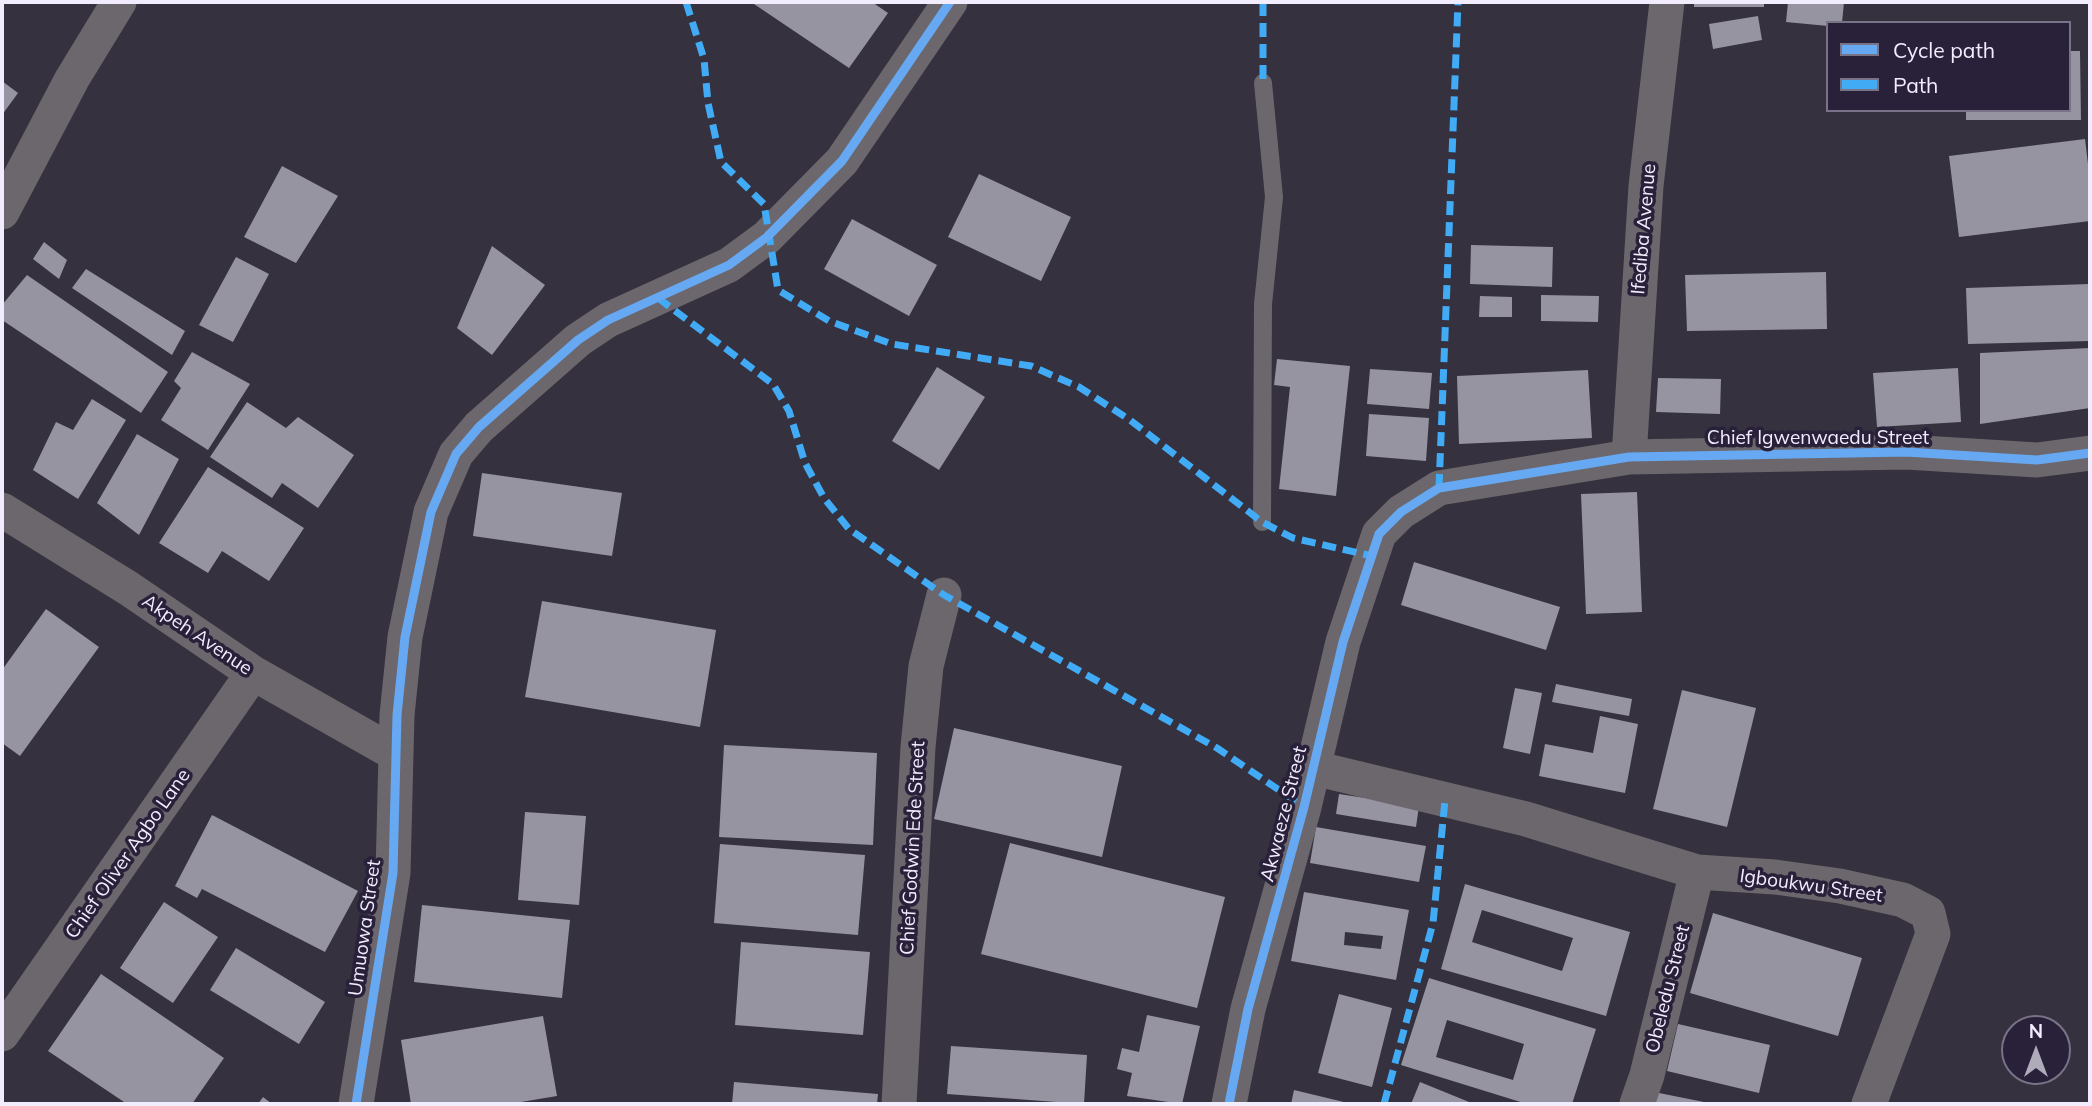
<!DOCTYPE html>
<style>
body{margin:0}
#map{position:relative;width:2092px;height:1106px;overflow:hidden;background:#35313e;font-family:Mulish,sans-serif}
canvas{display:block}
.frame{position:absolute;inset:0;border:4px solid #f2edfe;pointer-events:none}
.legend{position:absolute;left:1826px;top:21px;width:245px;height:91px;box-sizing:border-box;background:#29213a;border:2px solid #797388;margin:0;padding:9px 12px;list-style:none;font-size:21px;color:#f2edfe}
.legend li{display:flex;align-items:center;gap:14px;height:35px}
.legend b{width:35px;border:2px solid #797388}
.north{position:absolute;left:2001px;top:1015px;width:70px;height:70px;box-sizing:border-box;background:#29213a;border:2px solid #797388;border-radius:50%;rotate:0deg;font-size:19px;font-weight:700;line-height:28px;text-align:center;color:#f2edfe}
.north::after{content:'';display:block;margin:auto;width:24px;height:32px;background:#b0abbb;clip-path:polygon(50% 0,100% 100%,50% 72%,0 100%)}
</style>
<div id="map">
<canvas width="2092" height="1106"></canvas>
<div class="frame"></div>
<ul class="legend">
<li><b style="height:9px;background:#66a8f1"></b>Cycle path</li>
<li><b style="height:9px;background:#42abf6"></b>Path</li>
</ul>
<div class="north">N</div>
</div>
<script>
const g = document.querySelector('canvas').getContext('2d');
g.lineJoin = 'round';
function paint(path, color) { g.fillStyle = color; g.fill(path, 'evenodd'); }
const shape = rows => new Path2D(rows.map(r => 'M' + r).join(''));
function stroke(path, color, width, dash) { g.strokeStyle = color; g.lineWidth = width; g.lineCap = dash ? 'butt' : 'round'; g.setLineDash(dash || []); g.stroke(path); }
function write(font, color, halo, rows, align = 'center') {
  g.font = font + ' Mulish,sans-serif'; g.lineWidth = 7; g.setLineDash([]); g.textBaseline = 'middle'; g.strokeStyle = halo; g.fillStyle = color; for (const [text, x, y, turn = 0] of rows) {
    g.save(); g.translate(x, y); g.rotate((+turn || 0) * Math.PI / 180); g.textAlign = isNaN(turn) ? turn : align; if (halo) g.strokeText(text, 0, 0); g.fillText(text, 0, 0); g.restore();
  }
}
paint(shape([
 [751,2,872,2,888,13,849,68],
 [1694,2,1764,2,1764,7,1694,7],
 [1788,2,1844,2,1842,23,1828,23,1828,26,1786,22],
 [1758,16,1762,40,1713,49,1709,24],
 [2069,51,2080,51,2081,120,1966,120,1966,110,2069,110],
 [2,81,18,93,2,115],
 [2085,139,2090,181,2090,221,1959,237,1949,156],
 [282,166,338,196,296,263,244,237],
 [979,174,1071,217,1041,281,948,237],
 [852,219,937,265,909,316,824,269],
 [44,242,67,260,59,279,33,259],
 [1471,245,1553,247,1552,287,1470,284],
 [492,246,545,285,492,355,457,328],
 [236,257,269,274,233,342,199,325],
 [86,269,185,331,172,355,72,288],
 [1826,272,1827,329,1687,331,1685,275],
 [27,275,168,372,141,413,2,320,2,305],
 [2090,284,2090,341,1968,344,1966,288],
 [1541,295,1599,296,1598,322,1541,321],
 [1480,296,1512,297,1512,317,1479,317],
 [2090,348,2090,408,1980,424,1980,353],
 [192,352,250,384,208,450,161,420,181,388,174,381],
 [1277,359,1350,366,1336,496,1279,489,1290,387,1274,385],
 [937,367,985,397,939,470,892,441],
 [1958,368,1961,422,1877,427,1873,373],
 [1370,369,1432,373,1429,409,1367,404],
 [1588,370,1592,438,1459,444,1457,376],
 [1658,378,1721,379,1720,414,1656,412],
 [92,399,126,420,78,499,33,470,56,422,73,430],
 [247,402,286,428,298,417,354,455,318,508,282,483,272,498,210,457],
 [1369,414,1429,418,1426,461,1366,456],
 [137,434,179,459,139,535,97,503],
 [208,467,304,528,269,581,222,551,208,573,159,543],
 [482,473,622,493,612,556,473,536],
 [1637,492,1642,612,1586,614,1581,494],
 [1414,562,1560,607,1546,650,1401,605],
 [542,601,716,630,700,727,525,697],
 [46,609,99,647,20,756,2,743,2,670],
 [1556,684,1632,699,1629,716,1552,702],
 [1515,688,1542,693,1530,754,1503,748],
 [1682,690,1756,708,1727,827,1653,809],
 [1600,716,1638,724,1625,793,1539,776,1545,744,1593,753],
 [954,728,1122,766,1102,857,934,819],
 [724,745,877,753,873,845,719,837],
 [1339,794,1419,806,1416,827,1336,814],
 [525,812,586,816,579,905,518,900],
 [212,815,358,891,325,952,202,889,197,898,175,886],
 [1316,827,1426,846,1419,882,1310,863],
 [1010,843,1225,897,1197,1008,981,954],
 [720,844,865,855,858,935,714,923],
 [1465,884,1630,932,1606,1016,1441,969],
 [1482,910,1573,938,1562,971,1472,942],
 [1304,892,1409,910,1396,980,1291,961],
 [1345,932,1383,936,1381,949,1344,945],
 [164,902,218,937,173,1003,120,968],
 [422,905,570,920,562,998,414,982],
 [1713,913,1862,958,1838,1036,1690,993],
 [741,942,870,952,863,1035,735,1025],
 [236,948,325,1002,299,1044,210,990],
 [101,974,224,1058,192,1104,127,1104,48,1051],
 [1429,978,1596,1029,1572,1104,1527,1104,1401,1065],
 [1447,1020,1524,1044,1513,1080,1436,1057],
 [1339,994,1392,1008,1372,1087,1318,1073],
 [1147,1015,1200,1026,1182,1104,1127,1096,1132,1073,1117,1069,1122,1048,1139,1052],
 [543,1016,557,1096,509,1104,411,1104,401,1040],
 [1678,1024,1770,1045,1759,1093,1667,1071],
 [951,1046,1087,1055,1084,1104,947,1094],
 [734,1082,878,1094,877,1104,732,1104],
 [1420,1082,1474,1104,1411,1104],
 [1294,1090,1348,1103,1348,1104,1291,1104],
 [1654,1092,1709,1103,1709,1104,1652,1104],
 [263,1097,272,1104,258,1104]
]), '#9794a2');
stroke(shape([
 [1262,522,1263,304,1274,197,1263,83]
]), '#6c676c', 18);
stroke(shape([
 [2,212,72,79,119,2],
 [1629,457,1646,186,1667,2],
 [2,510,128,588,253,673,396,754],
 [1314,768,1526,819,1697,872,1775,877,1840,886,1903,900,1928,913,1933,934,1869,1104],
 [2,1034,253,673],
 [356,1104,393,873,397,715,405,637,431,512,456,454,479,427,578,340,608,320,729,265,767,237,842,161,950,2],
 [899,1104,918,747,926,666,944,595],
 [1229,1104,1248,1009,1304,807,1343,642,1379,534,1401,512,1439,488,1629,457,1906,452,2037,460,2090,453],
 [1637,1104,1647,1075,1697,872]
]), '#6c676c', 35);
stroke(shape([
 [686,2,704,59,708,103,721,162,764,204,778,290,829,321,892,344,1031,366,1079,387,1130,420,1262,522,1293,538,1372,556],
 [1263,2,1263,83],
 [658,298,773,384,789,411,805,463,824,498,849,529,944,595,1217,748,1304,807],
 [1439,488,1458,2],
 [1384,1104,1433,923,1445,800]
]), '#42abf6', 7, [14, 7]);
stroke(shape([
 [356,1104,393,873,397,715,405,637,431,512,456,454,479,427,578,340,608,320,729,265,767,237,842,161,950,2],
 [1229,1104,1248,1009,1304,807,1343,642,1379,534,1401,512,1439,488,1629,457,1906,452,2037,460,2090,453]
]), '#66a8f1', 9);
write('19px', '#f2edfe', '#29213a', [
 ["Ifediba Avenue",1644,229,-85],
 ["Chief Igwenwaedu Street",1818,438],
 ["Akpeh Avenue",197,635,34],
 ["Akwaeze Street",1284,814,-76],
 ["Chief Godwin Ede Street",913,848,-87],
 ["Chief Oliver Agbo Lane",128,854,-55],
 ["Igboukwu Street",1811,886,8],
 ["Umuowa Street",365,928,-82],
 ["Obeledu Street",1668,989,-76]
]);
</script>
